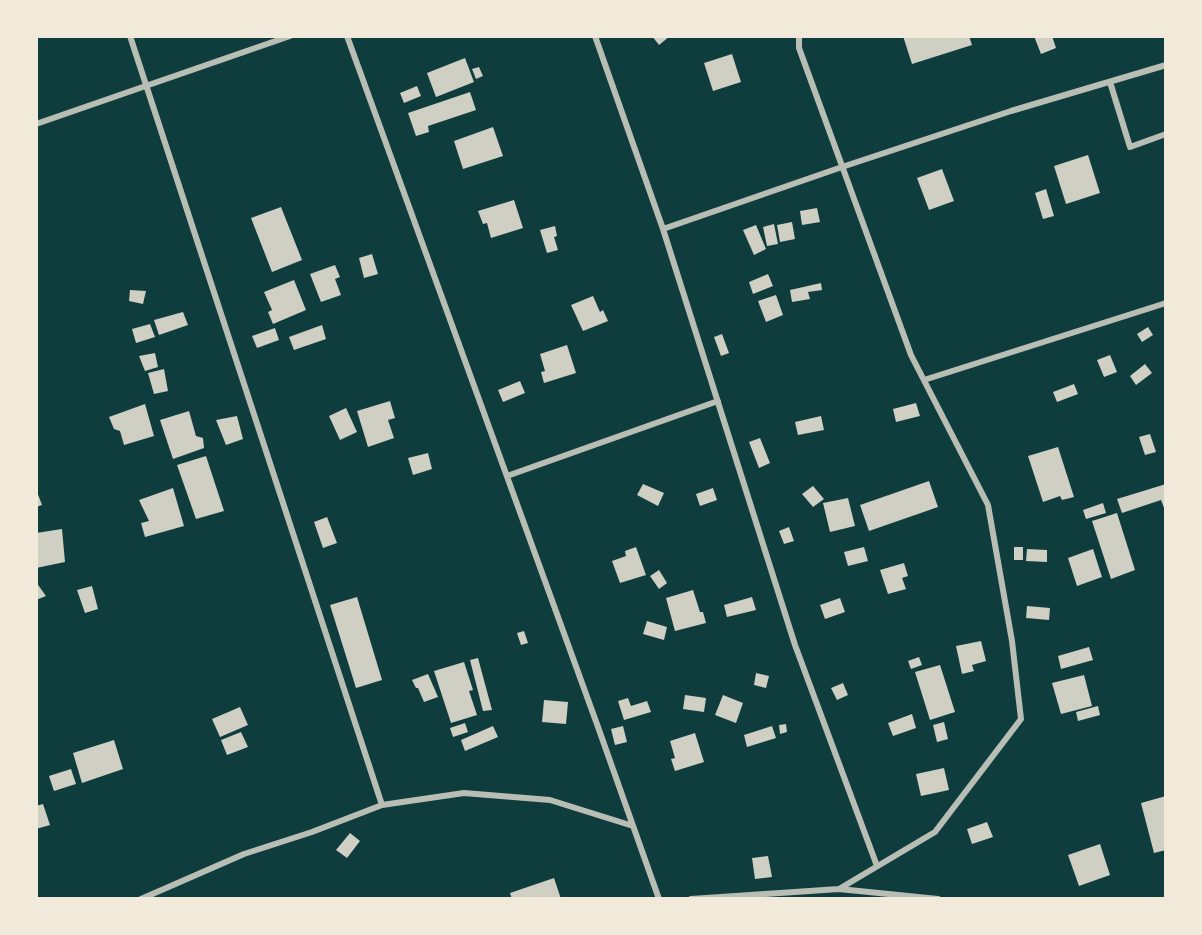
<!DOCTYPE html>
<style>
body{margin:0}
#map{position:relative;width:1202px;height:935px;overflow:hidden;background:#0f3d3e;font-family:Karla,sans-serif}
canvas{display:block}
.frame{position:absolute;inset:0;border:38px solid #f1e9da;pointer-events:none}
</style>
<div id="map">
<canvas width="1202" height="935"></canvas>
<div class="frame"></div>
</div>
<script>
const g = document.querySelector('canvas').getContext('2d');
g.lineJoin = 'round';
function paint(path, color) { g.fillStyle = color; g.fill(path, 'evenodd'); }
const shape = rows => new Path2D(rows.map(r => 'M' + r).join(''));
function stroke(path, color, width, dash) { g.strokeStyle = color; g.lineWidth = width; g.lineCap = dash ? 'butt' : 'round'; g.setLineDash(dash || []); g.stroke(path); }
paint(shape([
 [652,36,670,36,659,45],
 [903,36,969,36,972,45,912,64],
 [1034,36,1052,36,1056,48,1041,54],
 [732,54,741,82,713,91,704,63],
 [465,58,474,82,436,97,427,73],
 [479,67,483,76,476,79,472,69],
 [417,86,421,96,404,103,400,93],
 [470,92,476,110,428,126,429,132,416,136,408,113],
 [493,127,503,156,463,169,454,141],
 [1088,155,1100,193,1066,204,1054,166],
 [942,169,954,201,929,210,917,178],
 [1046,189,1054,216,1043,219,1035,193],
 [514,200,523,228,491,238,487,223,483,224,478,211],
 [281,207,302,260,272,272,251,218],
 [817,208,820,222,802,225,800,211],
 [792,222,795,239,780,242,777,225],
 [774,224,778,244,767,246,763,227],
 [756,225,766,249,754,255,743,230],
 [555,226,557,236,554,237,558,250,547,253,540,230],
 [372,254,378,274,364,278,359,258],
 [335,265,340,277,335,279,341,295,321,302,310,274],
 [768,274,773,286,753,294,749,282],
 [294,280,306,310,273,324,268,312,272,310,264,292],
 [821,283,822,290,808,292,810,299,792,302,790,290],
 [130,290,146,291,143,304,129,301],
 [776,295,783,315,766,322,758,301],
 [593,296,600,312,603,310,608,321,583,331,571,305],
 [183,312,188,325,159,335,154,320],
 [150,324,155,337,136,343,132,329],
 [322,325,326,339,294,350,289,337],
 [1148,327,1153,335,1142,342,1137,334],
 [275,328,279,340,257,348,252,336],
 [722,334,729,353,721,356,714,337],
 [567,345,576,373,544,383,541,372,545,371,540,354],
 [155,353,158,367,145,371,139,356],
 [1110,355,1117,372,1104,377,1097,360],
 [1145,364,1152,373,1136,385,1130,376],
 [164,369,168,391,154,394,148,373],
 [520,381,525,393,503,402,498,390],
 [1074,384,1078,394,1057,402,1053,392],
 [390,401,395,418,388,420,394,438,368,447,357,411],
 [916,403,920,416,896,422,893,409],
 [145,404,154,436,124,445,120,431,114,429,109,417],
 [346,408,357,432,340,440,329,416],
 [189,411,196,436,203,438,204,448,173,459,160,420],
 [237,416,243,439,226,445,216,420],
 [821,416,824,430,798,435,795,422],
 [1150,434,1156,452,1145,455,1139,437],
 [760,438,770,463,759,468,749,442],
 [1058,447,1074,497,1062,500,1060,496,1043,502,1028,456],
 [428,453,432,469,413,475,408,458],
 [206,456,224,511,196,519,177,465],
 [929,481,938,507,869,531,860,505],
 [643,484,664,493,658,506,637,495],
 [1166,484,1166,513,1161,500,1122,513,1117,499],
 [813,486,824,499,813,507,802,494],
 [173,488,184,526,145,537,141,523,149,521,139,500],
 [713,488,717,500,700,506,696,494],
 [36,489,42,505,36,507],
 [848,498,855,526,830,532,823,503],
 [1103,503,1106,513,1086,519,1083,510],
 [1117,513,1135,570,1111,579,1092,521],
 [327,517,337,543,323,548,314,522],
 [789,527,794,541,784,544,779,531],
 [62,529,65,562,36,568,36,533],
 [636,547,646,575,620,583,612,561,626,556,625,551],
 [864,547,868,561,848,566,844,552],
 [1014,547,1023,547,1023,560,1014,560],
 [1027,549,1047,550,1047,562,1026,561],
 [1093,549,1102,577,1077,586,1068,558],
 [904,563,908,576,902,578,906,589,888,594,880,570],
 [659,570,667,583,659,589,650,576],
 [36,582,46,596,36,600],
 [92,586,98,609,85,613,77,590],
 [693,590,700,612,703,612,706,623,675,631,666,598],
 [357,597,382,680,356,688,330,605],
 [752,597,756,610,727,617,724,605],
 [840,598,845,612,825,619,820,605],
 [1027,606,1050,608,1049,620,1026,618],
 [647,621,667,627,664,640,643,634],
 [524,631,528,643,521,645,517,633],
 [981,641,986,661,972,665,974,671,962,674,956,646],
 [1089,647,1093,660,1061,669,1058,656],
 [919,657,922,665,911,669,908,661],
 [478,658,492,710,483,711,470,660],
 [464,662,473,690,469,691,477,715,451,723,434,671],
 [940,665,955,712,930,720,915,672],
 [756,673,769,676,766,688,754,685],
 [428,674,438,697,424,702,418,688,416,688,412,680],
 [1084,675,1092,706,1061,714,1052,683],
 [843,683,848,695,837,700,831,688],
 [685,695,706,698,704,712,683,709],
 [723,695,743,703,736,723,715,715],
 [628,698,631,706,647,701,651,712,624,720,618,701],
 [544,700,568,702,566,724,542,722],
 [1098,706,1100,715,1078,721,1076,712],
 [240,707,248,725,220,737,212,719],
 [912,714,916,728,893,736,888,723],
 [944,722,948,739,937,742,933,725],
 [465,723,468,732,453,737,450,728],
 [786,724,787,732,780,734,779,725],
 [493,726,498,737,465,751,461,740],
 [623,726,627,742,615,745,611,729],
 [772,726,776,738,747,747,744,735],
 [241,732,248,747,227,755,221,740],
 [695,733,704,762,675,771,671,759,675,758,670,741],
 [114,740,123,769,82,783,73,753],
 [944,768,949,790,921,796,916,774],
 [71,769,76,784,54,791,49,776],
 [1166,796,1166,850,1154,853,1141,803],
 [43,804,50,825,36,829,36,806],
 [987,822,993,837,972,844,967,829],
 [350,833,360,841,347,858,336,850],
 [1100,844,1110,875,1079,886,1068,855],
 [768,856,772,877,755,879,752,858],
 [554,878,561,899,512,899,510,893]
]), '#cfcfc3');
stroke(shape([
 [130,36,382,805],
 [347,36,598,727,659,899],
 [595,36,663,229,842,167,1011,111,1166,65],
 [799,36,799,48,911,355,988,505,1012,641,1021,719,935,832,839,889],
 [1110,82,1130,147,1166,134],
 [36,124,290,36],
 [663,229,795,645,877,866],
 [924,380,1166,303],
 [507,476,718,401],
 [141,899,244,854,312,832,382,805,464,793,550,800,633,826],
 [691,899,839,889,938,899]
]), '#b8beb3', 6);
</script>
